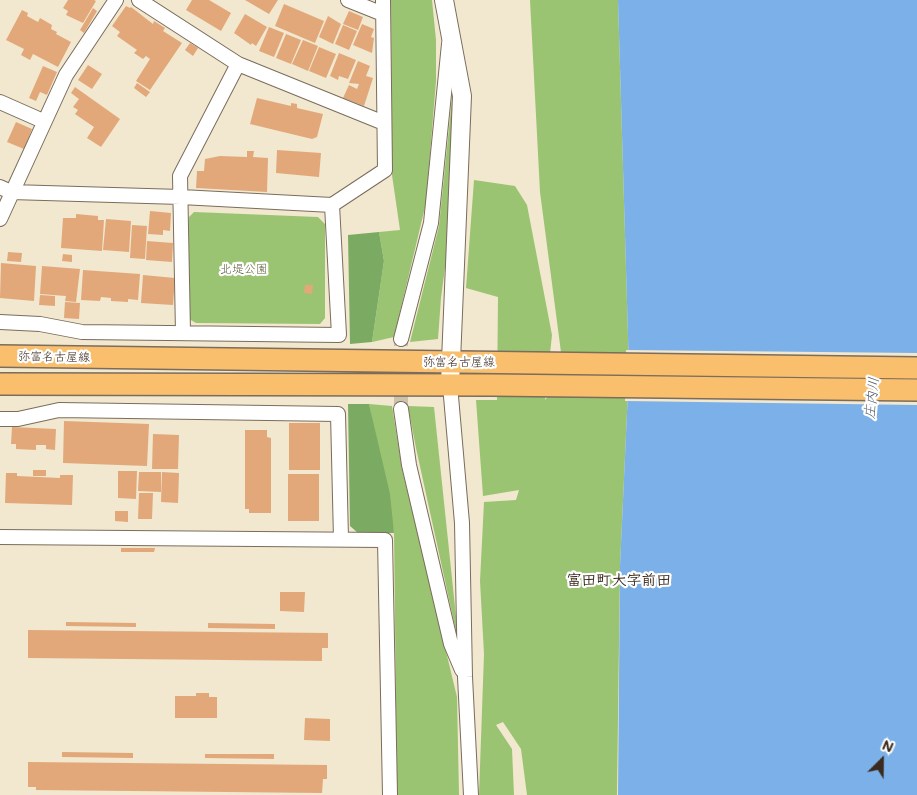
<!DOCTYPE html>
<meta charset="utf-8">
<style>
body{margin:0}
#map{position:relative;width:917px;height:795px;overflow:hidden;background:#f1e8cf;font-family:Mali,sans-serif}
canvas{display:block}
.north{position:absolute;left:857px;top:735px;width:50px;height:50px;-webkit-text-stroke:4px #fff;paint-order:stroke;rotate:23deg;font-size:14px;font-weight:700;line-height:20px;text-align:center;color:#3b2a1e}
.north::after{content:'';display:block;margin:auto;width:18px;height:22px;background:#3b2a1e;clip-path:polygon(50% 0,100% 100%,50% 72%,0 100%)}
</style>
<div id="map">
<canvas width="917" height="795"></canvas>
<div class="north">N</div>
</div>
<script>
const g = document.querySelector('canvas').getContext('2d');
g.lineJoin = 'round';
function paint(path, color) { g.fillStyle = color; g.fill(path, 'evenodd'); }
const shape = rows => new Path2D(rows.map(r => 'M' + r).join(''));
function stroke(path, color, width, dash) { g.strokeStyle = color; g.lineWidth = width; g.lineCap = dash ? 'butt' : 'round'; g.setLineDash(dash || []); g.stroke(path); }
function write(font, color, halo, rows, align = 'center') {
  g.font = font + ' Mali,"Klee One",sans-serif'; g.lineWidth = 4.5; g.setLineDash([]); g.textBaseline = 'middle'; g.strokeStyle = halo; g.fillStyle = color; for (const [text, x, y, turn = 0] of rows) {
    g.save(); g.translate(x, y); g.rotate((+turn || 0) * Math.PI / 180); g.textAlign = isNaN(turn) ? turn : align; if (halo) g.strokeText(text, 0, 0); g.fillText(text, 0, 0); g.restore();
  }
}
paint(shape([
 [391,0,432,0,436,40,436,81,426,203,394,337,372,342,384,261,379,232,400,230,392,175],
 [530,0,618,0,629,369,620,566,617,795,527,795,521,749,503,722,496,725,512,749,514,795,479,795,484,654,480,581,484,502,516,500,519,490,483,496,476,400,497,400,498,297,466,288,474,180,515,186,527,205,552,335,545,400,564,375,540,192],
 [453,89,453,206,441,298,438,339,410,342,439,226],
 [194,212,318,217,325,224,325,318,320,324,196,323,189,319,189,217],
 [369,404,392,406,402,469,457,697,459,795,397,795,394,533],
 [408,406,434,407,459,645,416,448]
]), '#9ac471');
paint(shape([
 [379,232,384,261,372,342,350,344,348,235],
 [348,404,369,404,390,494,394,533,358,533,350,526]
]), '#7baa63');
paint(shape([
 [618,0,917,0,917,795,618,795,620,566,629,369]
]), '#7bb0e9');
paint(shape([
 [626,350,917,353,917,405,625,401]
]), '#f1e8cf');
paint(shape([
 [68,0,94,0,96,1,83,23,66,15,68,11,63,8],
 [192,0,209,0,231,13,221,31,186,10],
 [245,0,278,0,269,14],
 [284,4,324,21,315,43,275,26],
 [126,6,130,8,131,7,153,24,154,21,165,28,163,31,182,43,150,90,136,81,150,59,146,56,143,59,134,53,137,50,117,36,120,32,112,26],
 [93,8,97,11,84,33,80,30],
 [22,10,28,13,27,16,38,22,40,18,52,25,51,29,57,32,56,34,71,42,58,67,33,54,30,60,21,55,24,49,6,40],
 [349,11,363,17,358,30,343,24],
 [245,14,267,27,256,46,252,43,251,45,234,33],
 [328,16,341,24,333,44,319,37],
 [362,24,374,29,371,37,374,38,372,53,353,45],
 [343,25,357,31,349,50,335,44],
 [269,27,284,33,274,57,259,51],
 [286,34,301,40,291,64,276,58],
 [303,40,318,46,308,71,292,64],
 [190,43,198,48,193,56,185,50],
 [319,47,336,54,326,78,309,71],
 [339,53,356,60,348,79,339,76,338,80,330,76],
 [358,61,370,66,366,76,373,78,364,106,343,98,349,85,357,89,359,84,349,83],
 [88,65,102,74,92,89,78,80],
 [43,66,57,72,47,95,40,92,36,101,29,98],
 [137,83,150,92,146,97,134,88],
 [75,87,120,119,101,147,87,138,94,127,75,114,78,110,73,107,79,99,71,93],
 [257,98,291,106,291,103,297,104,297,108,323,114,317,137,312,139,250,124],
 [16,122,32,129,24,149,7,142],
 [277,150,321,153,319,177,276,173],
 [247,151,254,151,253,157,268,158,267,192,196,188,197,171,204,171,205,159,220,156,247,157],
 [150,211,171,213,170,231,163,230,163,235,148,234],
 [76,214,98,216,98,220,104,220,102,251,61,248,63,218,76,218],
 [106,219,131,221,129,252,103,250],
 [132,225,147,226,145,259,130,258],
 [147,241,173,243,172,262,146,260],
 [8,252,22,253,21,262,7,261],
 [63,254,72,255,72,262,62,261],
 [1,263,36,266,34,301,0,298],
 [42,266,80,269,76,302,65,301,66,296,40,294],
 [83,270,140,274,138,300,128,299,128,302,111,301,111,298,101,297,100,301,81,300],
 [143,275,175,278,173,305,141,303],
 [305,285,313,285,312,294,304,293],
 [40,295,55,296,55,306,39,305],
 [65,302,80,303,79,319,64,318],
 [64,421,149,424,147,466,63,463],
 [289,423,320,423,320,470,289,470],
 [12,427,56,429,55,450,46,449,46,445,36,445,36,450,16,449,16,444,11,444],
 [245,430,267,430,267,437,271,438,271,513,249,513,249,509,245,509],
 [153,434,179,435,178,469,152,469],
 [33,470,46,470,46,476,33,476],
 [118,471,137,471,136,499,118,498],
 [139,472,161,472,161,492,138,491],
 [162,472,179,473,178,503,161,502],
 [6,473,17,473,17,476,60,478,60,475,73,475,72,505,5,503],
 [288,474,319,474,319,521,288,521],
 [139,493,153,493,152,519,138,519],
 [115,511,128,511,128,522,115,521],
 [121,548,155,548,154,552,121,552],
 [280,592,305,592,304,612,280,611],
 [66,622,136,623,136,627,66,626],
 [208,623,275,624,275,629,208,628],
 [28,630,328,633,328,648,322,648,322,661,28,658],
 [196,693,209,693,209,697,217,697,217,718,175,718,175,696,196,696],
 [305,718,330,719,330,741,304,740],
 [62,752,133,753,133,758,62,757],
 [205,754,274,754,274,759,205,758],
 [28,762,327,765,327,779,323,779,322,793,36,790,36,787,28,787]
]), '#e2a87a');
stroke(shape([
 [401,409,401,339]
]), '#cdc2ac', 14, [14, 7]);
const minor = shape([
 [139,0,238,64,384,123],
 [348,0,383,14],
 [0,102,43,121],
 [0,187,11,192,181,197,332,205,385,170,383,0],
 [0,219,66,75,116,0],
 [0,322,40,324,82,332,339,335,332,205],
 [183,333,180,176,238,64],
 [401,339,431,223,449,44],
 [450,385,462,523,465,677,471,795],
 [401,409,409,465,451,644,462,670],
 [0,419,18,419,59,410,338,414,341,539],
 [0,537,385,540,390,795]
]);
const tertiary = shape([
 [444,0,462,96,450,385]
]);
const primary = shape([
 [0,356,917,368],
 [0,384,492,385,917,390]
]);
stroke(minor, '#7b6c5c', 16);
stroke(tertiary, '#7b6c5c', 20);
stroke(primary, '#7b6c5c', 24);
stroke(minor, '#fff', 14);
stroke(tertiary, '#fff', 18);
stroke(primary, '#f9bf6d', 21);
write('12px', '#5c603b', '#fff', [
 ["北堤公園",244,269]
]);
write('12px', '#3b2a1e', '#fff', [
 ["弥富名古屋線",54,357,1],
 ["弥富名古屋線",459,362]
]);
write('italic 14px', '#515965', '#fff', [
 ["庄内川",872,398,-84]
]);
write('bold 15px', '#3b2a1e', '#fff', [
 ["富田町大字前田",619,580]
]);
</script>
